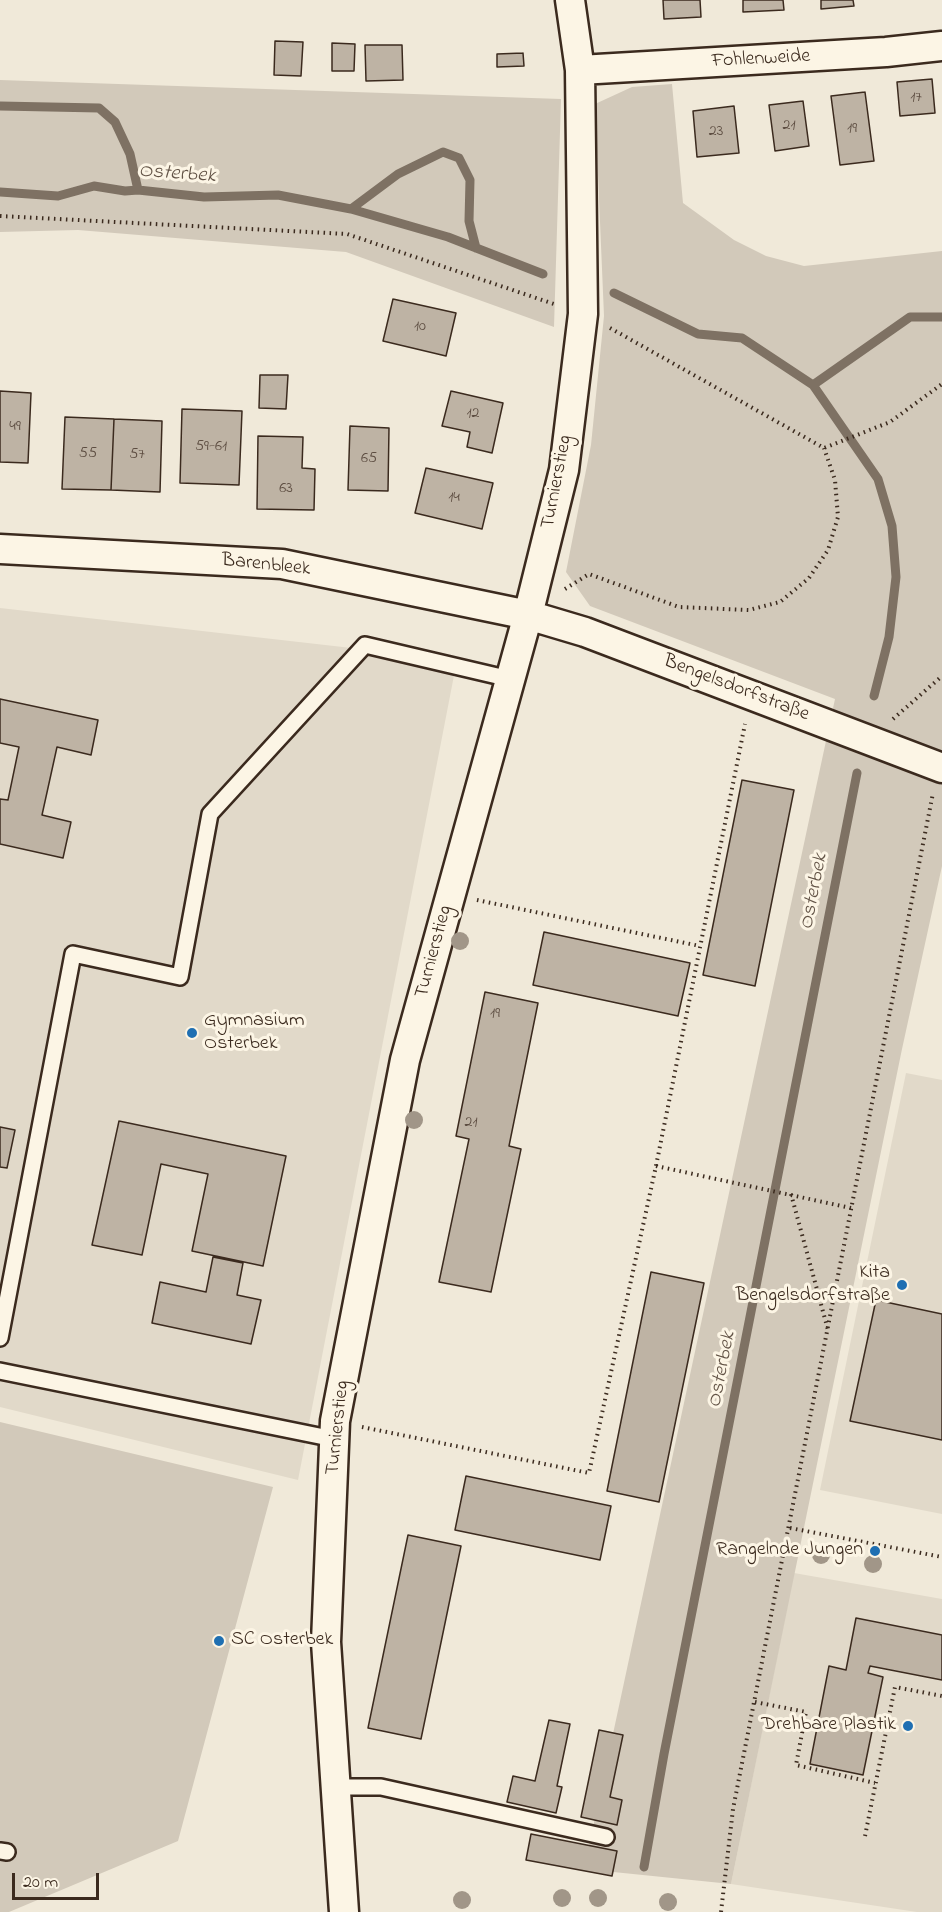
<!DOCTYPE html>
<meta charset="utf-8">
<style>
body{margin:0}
#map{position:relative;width:942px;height:1912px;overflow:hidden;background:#f0e9d9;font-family:"Indie Flower",sans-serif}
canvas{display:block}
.scale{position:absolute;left:12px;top:1873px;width:87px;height:27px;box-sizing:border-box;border:3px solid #3b2a1e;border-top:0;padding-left:8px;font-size:18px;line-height:21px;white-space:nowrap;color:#3b2a1e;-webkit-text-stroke:4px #fcf5e5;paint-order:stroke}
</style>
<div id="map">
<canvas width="942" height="1912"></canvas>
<div class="scale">20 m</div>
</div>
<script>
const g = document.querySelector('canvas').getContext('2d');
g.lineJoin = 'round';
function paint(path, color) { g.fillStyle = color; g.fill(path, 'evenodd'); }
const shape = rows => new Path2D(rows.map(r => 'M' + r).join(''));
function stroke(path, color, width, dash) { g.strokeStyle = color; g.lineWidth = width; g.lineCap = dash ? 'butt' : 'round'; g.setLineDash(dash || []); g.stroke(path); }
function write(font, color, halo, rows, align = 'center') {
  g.font = font + ' "Indie Flower",sans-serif'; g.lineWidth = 6; g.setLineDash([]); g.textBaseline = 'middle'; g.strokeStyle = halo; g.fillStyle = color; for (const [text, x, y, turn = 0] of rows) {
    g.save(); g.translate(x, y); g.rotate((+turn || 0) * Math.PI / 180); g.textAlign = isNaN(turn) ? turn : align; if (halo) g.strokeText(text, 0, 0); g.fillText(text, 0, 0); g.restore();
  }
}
paint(shape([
 [0,608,457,660,298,1480,0,1407],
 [906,1073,942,1080,942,1514,820,1490],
 [794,1573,942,1599,942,1912,917,1912,731,1884]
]), '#e1d9c9');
paint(shape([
 [0,80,561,99,554,327,346,252,78,230,0,232],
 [672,84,683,203,734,240,766,256,804,266,942,251,942,866,902,1049,731,1884,584,1869,835,699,590,606,566,572,591,445,604,316,595,104,632,87],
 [0,1422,273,1487,178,1841,9,1912,0,1912]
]), '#d2c9ba');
stroke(shape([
 [0,106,99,108,115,122,130,154,138,190],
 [0,192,58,196,94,186,125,191,138,190,204,197,278,195,351,209,448,237,543,274],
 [351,209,398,174,443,152,459,158,470,180,469,221,476,248],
 [614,293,698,334,742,338,813,385,878,479,892,526,896,577,889,637,874,696],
 [813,385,910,317,942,317],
 [644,1867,664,1754,857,773]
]), '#7e7163', 9);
const building = shape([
 [663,0,700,0,701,17,664,19,663,0],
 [743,0,783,0,784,10,743,12,743,0],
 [821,0,853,0,854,6,821,9,821,0],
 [275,41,303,42,301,76,274,75,275,41],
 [332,43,355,44,354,71,332,71,332,43],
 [365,45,402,45,403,80,366,81,365,45],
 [523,53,524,66,497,67,497,54,523,53],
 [932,79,935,113,900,116,897,82,932,79],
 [865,92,874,161,840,165,831,96,865,92],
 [803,101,809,146,775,151,769,105,803,101],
 [734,106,739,153,697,157,693,111,734,106],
 [393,299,456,313,446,356,383,341,393,299],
 [260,375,288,375,286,409,259,408,260,375],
 [0,391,31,393,28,463,0,462,0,391],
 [451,391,503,403,492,453,467,447,470,432,442,426,451,391],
 [182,409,242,411,239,485,180,483,182,409],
 [65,417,114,419,111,490,62,489,65,417],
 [114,419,162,421,160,492,111,490,114,419],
 [350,426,389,428,388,491,348,490,350,426],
 [258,436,303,437,302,468,315,469,314,510,257,509,258,436],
 [426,468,493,483,482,529,415,513,426,468],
 [0,699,98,720,91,755,57,747,42,815,71,822,63,858,0,844,0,799,8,800,19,747,0,743,0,699],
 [742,780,794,790,755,986,703,975,742,780],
 [544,932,690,963,678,1016,533,985,544,932],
 [485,992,538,1003,509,1146,521,1149,491,1292,439,1282,469,1139,456,1136,485,992],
 [119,1121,286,1156,263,1266,192,1251,208,1174,161,1164,142,1255,92,1245,119,1121],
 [0,1127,15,1130,7,1168,0,1167,0,1127],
 [213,1257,243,1263,237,1295,261,1300,251,1344,152,1323,160,1282,206,1292,213,1257],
 [651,1272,704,1283,659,1502,607,1491,651,1272],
 [876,1300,942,1314,942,1440,850,1421,876,1300],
 [466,1476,611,1506,600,1560,455,1530,466,1476],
 [408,1535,461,1546,421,1739,368,1728,408,1535],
 [856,1618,942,1635,942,1680,870,1666,868,1673,883,1677,863,1775,810,1764,829,1666,846,1670,856,1618],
 [549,1720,570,1724,557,1786,562,1787,556,1813,507,1802,513,1776,535,1781,549,1720],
 [599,1730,623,1735,610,1797,622,1800,617,1825,581,1817,599,1730],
 [531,1834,617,1851,612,1876,526,1860,531,1834]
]);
paint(building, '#beb3a4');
stroke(building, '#3b2a1e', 1.5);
const service = shape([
 [0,1338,73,954,180,977,210,814,365,645,510,679],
 [0,1371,334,1439],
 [335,1787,381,1787,606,1837],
 [0,1851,7,1852]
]);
const minor = shape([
 [580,70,886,52,942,46],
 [0,549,282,564,528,615,585,632,942,768],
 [344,1912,326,1642,335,1421,405,1060,528,615,564,470,583,314,580,70,570,0]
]);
stroke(service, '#3b2a1e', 20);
stroke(minor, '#3b2a1e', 33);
stroke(shape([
 [0,216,347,234,554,304],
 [610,328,824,448,890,422,942,384],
 [565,589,589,574,679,607,749,610,780,602,809,578,828,550,838,517,835,480,824,448],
 [893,719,942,676],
 [477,900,700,946],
 [656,1166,851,1208],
 [791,1194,828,1330],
 [362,1427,589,1473,656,1166,745,724],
 [790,1528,942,1557],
 [755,1702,806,1712,796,1765,875,1783],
 [865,1836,895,1687,942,1696],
 [721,1912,733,1809,933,793]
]), '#3b2a1e', 4, [1.5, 4.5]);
stroke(service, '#fcf5e5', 15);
stroke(minor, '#fcf5e5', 28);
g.fillStyle = '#a19688';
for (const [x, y] of [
 [460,941],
 [414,1120],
 [821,1555],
 [873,1564],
 [562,1898],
 [598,1898],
 [462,1900],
 [668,1902]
]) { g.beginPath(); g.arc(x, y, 9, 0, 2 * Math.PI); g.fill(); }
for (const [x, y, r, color] of [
 [192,1033,6,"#1f6fb2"],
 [902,1285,6,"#1f6fb2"],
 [875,1551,6,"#1f6fb2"],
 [219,1641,6,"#1f6fb2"],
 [908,1726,6,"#1f6fb2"]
]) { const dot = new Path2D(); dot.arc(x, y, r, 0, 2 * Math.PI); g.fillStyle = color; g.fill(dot); stroke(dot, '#fcf5e5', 2); }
write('16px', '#5c4c40', null, [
 ["17",916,98],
 ["21",789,126],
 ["19",852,129],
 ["23",716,132],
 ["10",420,327],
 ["12",473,414],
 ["49",15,427],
 ["59-61",211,447],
 ["55",88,454],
 ["57",137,455],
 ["65",369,459],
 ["63",286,489],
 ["14",454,498],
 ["19",495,1014],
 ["21",471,1123]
]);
write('20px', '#3b2a1e', '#fcf5e5', [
 ["Fohlenweide",761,60,-3],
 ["Turnierstieg",558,482,-79],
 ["Barenbleek",266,566,6],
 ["Bengelsdorfstraße",736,689,21],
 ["Turnierstieg",435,952,-75],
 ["Turnierstieg",339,1428,-84]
]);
write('20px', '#3b2a1e', '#fcf5e5', [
 ["Gymnasium",204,1022,"left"],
 ["Osterbek",204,1045,"left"],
 ["Kita",890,1274],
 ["Bengelsdorfstraße",890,1297],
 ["Rangelnde Jungen",863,1551],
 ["SC Osterbek",231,1641,"left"],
 ["Drehbare Plastik",896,1726]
], 'right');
write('italic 21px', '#625346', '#fcf5e5', [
 ["Osterbek",177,175,4],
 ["Osterbek",815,892,-79],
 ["Osterbek",723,1370,-79]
]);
</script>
